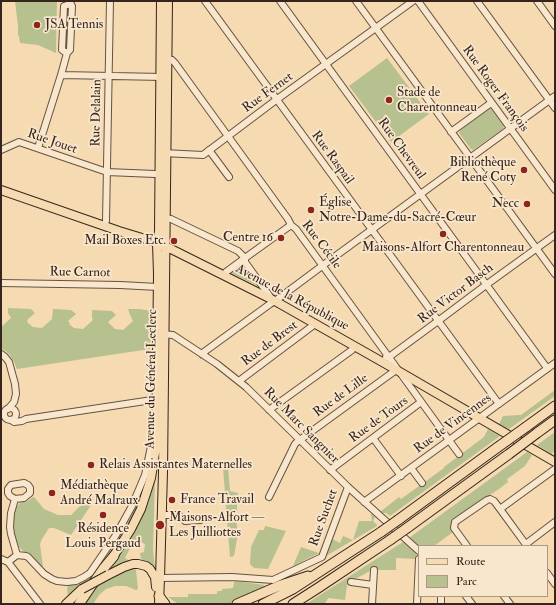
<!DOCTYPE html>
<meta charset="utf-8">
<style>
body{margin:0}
#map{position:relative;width:556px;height:605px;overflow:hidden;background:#f5dab2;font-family:"IM FELL Double Pica",serif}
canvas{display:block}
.frame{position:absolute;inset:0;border:2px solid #37241d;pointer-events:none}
.legend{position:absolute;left:418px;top:545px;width:130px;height:52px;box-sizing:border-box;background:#f8e7cd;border:1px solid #ab9987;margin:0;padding:5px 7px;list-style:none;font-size:12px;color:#37241d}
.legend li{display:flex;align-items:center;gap:8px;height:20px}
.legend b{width:20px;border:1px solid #ab9987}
</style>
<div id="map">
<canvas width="556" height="605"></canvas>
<div class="frame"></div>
<ul class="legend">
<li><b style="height:5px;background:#f5dab2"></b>Route</li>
<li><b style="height:11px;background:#b7c08f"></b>Parc</li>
</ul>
</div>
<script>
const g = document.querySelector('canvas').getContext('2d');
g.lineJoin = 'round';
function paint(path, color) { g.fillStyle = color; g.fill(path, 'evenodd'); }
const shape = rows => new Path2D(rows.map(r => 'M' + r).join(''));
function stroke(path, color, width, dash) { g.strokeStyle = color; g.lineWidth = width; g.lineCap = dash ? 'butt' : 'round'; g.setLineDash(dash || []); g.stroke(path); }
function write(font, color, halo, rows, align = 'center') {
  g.font = font + ' "IM FELL Double Pica",serif'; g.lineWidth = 3.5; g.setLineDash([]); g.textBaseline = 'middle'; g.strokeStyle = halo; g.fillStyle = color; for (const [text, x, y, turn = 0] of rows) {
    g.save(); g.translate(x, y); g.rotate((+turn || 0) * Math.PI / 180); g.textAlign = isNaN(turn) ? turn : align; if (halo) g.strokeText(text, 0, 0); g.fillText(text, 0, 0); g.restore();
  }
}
paint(shape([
 [15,1,57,1,56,53,38,45,20,43,19,36,18,36,18,26],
 [387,58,429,114,391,142,349,86],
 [490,108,492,109,504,125,503,129,473,150,471,149,459,133,460,130],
 [242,264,258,286,231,273],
 [8,308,31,309,35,313,27,320,28,323,33,327,42,328,52,319,53,309,71,310,76,314,68,321,70,323,69,324,74,328,83,329,93,320,92,318,92,310,112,311,116,315,108,322,115,329,123,330,133,321,130,315,128,309,140,309,151,311,150,349,17,369,14,362,9,354,1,348,1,327,11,318,8,313],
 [555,390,555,396,509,429,499,424,503,416,521,415],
 [488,429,500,436,390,516,386,513,383,513,382,514,380,512,399,497,401,499,444,468,444,467,484,437],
 [555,432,555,449,552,454,537,445],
 [158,450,157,464,155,478,153,550,155,570,143,560,141,559,140,553,144,552,145,544,147,545,135,539,125,558,131,562,105,574,133,532],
 [527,452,532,455,525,466,507,479,508,482,499,489,487,497,485,498,454,519,452,526,451,527,453,532,434,546,419,546,419,547,409,538],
 [228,467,230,491,238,493,236,520,238,533,234,556,230,557,223,468],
 [149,472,137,508,123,534,94,579,81,586,68,596,67,589,68,586,74,584,94,572,101,564,125,526,135,507],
 [33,497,35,498,44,509,58,515,71,515,84,502,91,505,71,535,54,528,49,528,42,539,40,544,43,567,42,567,32,555,24,552,19,547,16,541,13,530,13,524,15,508,21,502,28,501],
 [371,513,375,517,373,521,377,525,377,526,326,556,332,539,340,543,343,536,353,540,359,521,372,521],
 [265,526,286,531,268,569,254,568,250,564,251,547,259,530,264,530],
 [403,542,415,551,416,554,416,559,396,558,396,570,372,570,355,579,352,579,347,583,347,585,345,600,328,598,327,601,326,601,325,604,306,604],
 [301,547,319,553,293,566],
 [132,567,136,570,138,589,136,590,126,586,115,586,106,589,100,594,95,601,94,604,84,604,98,583],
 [235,581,264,585,266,589,228,604,178,604,168,597,188,597,188,594,217,594,217,591,222,591,222,589,233,588,234,583]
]), '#b7c08f');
const minor = shape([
 [205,1,499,404],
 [280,1,547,368],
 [356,1,555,274],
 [418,1,555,190],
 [477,1,555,108],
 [537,1,555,26],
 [163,59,172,60,175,63,288,219,291,225,296,229,459,454],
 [61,75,163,77],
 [451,132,491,103],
 [38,148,61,75,67,53,70,50,72,6,71,4,67,5,64,6,62,50,65,52,67,53],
 [1,150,19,142,107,172,155,174,159,174,161,177],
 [209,150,229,177],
 [163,153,203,155,276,100,413,1],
 [165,218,171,219,238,251,245,258,245,262,271,298],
 [104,226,106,221,110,1],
 [224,275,226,272,245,258,291,225],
 [1,283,120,285,158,287],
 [161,334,173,335,217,364,246,387,348,487,419,551],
 [1,354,5,357,9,362,15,384,16,394,14,402,8,409],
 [203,355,204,352,270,304,275,301,326,263,555,96],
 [386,357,389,357,438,321,486,285,555,235],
 [239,381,315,324],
 '4 414a6 6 0 1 1 12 0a6 6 0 1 1-12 0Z',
 [269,410,352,350,355,347],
 [11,420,14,422,22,421,26,419,152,400,159,400],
 [373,438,401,476],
 [411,468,422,483],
 [330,470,421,402],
 [24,483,28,485,30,488,30,493,24,498,15,499,10,496,8,493,8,489,11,485,24,483],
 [269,497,295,444,297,442,396,370],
 [364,502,555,363],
 [500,509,555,469],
 [162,515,179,515,185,521,200,520],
 [526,544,555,522],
 [467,546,454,528,455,522,487,500,490,499,494,501,500,509,527,546],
 [17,555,26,556,28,557,44,574,52,579,57,581,67,582,76,581,84,577,90,573,116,535,132,506,145,475,154,432],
 [1,559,8,562,40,604],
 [8,562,17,555,11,534,10,527,11,513,15,499],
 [547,573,555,584],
 [160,578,232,577,273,580,322,557,348,487],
 [351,582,373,585],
 [466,596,472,604],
 [504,596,510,604],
 [372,604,374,570],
 [417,604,419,559],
 [441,604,441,596]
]);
const major = shape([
 [1,190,119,231,152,241,169,248,275,301,400,372,555,462],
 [111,560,131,529,141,509,151,478,156,447,158,274,157,243,159,231,161,1],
 [108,575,124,567,133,564,138,564,146,566,150,569,153,574,155,577,156,587],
 [66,604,82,589],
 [159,604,160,578,163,472,168,1]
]);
const highway = shape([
 [526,427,555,406],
 [537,433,555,420],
 [398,520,498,447],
 [407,528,509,454],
 [159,596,165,604],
 [79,604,103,569,114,556],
 [237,604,281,585,308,576],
 [263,604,293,589,381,532],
 [293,604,318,588,390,540]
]);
stroke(minor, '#665242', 8);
stroke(major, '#37241d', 10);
stroke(highway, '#37241d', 11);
stroke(minor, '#f8e7cd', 6);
stroke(major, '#f5dab2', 8);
stroke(highway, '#f5dab2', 9);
const majorBridge = shape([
 [82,589,108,575]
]);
const highwayBridge = shape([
 [498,447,526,427],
 [509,454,537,433],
 [381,532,398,520],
 [390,540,407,528]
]);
stroke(majorBridge, '#37241d', 10, []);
stroke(highwayBridge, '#37241d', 11, []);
stroke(majorBridge, '#f5dab2', 8);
stroke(highwayBridge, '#f5dab2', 9);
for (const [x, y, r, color] of [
 [37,25,4,"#8f2418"],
 [389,100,4,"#8f2418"],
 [524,170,4,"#8f2418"],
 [527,204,4,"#8f2418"],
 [311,210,4,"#8f2418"],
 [443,234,4,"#8f2418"],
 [281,238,4,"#8f2418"],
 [174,241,4,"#8f2418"],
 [91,465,4,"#8f2418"],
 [52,493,4,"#8f2418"],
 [172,500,4,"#8f2418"],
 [103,515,4,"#8f2418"],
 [160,525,5,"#8f2418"]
]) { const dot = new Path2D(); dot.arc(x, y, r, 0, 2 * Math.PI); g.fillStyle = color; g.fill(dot); stroke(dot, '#f8e7cd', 1.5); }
write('13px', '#37241d', '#f8e7cd', [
 ["JSA Tennis",45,25],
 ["Stade de",397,93],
 ["Charentonneau",397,108],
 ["Bibliothèque",516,163,"right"],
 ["René Coty",516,178,"right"],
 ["Église",319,203],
 ["Notre-Dame-du-Sacré-Cœur",319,218],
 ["Necc",519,204,"right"],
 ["Centre 16",273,238,"right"],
 ["Mail Boxes Etc.",166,241,"right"],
 ["Maisons-Alfort Charentonneau",443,248,"center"],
 ["Relais Assistantes Maternelles",99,465],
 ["Médiathèque",60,486],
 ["André Malraux",60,501],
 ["France Travail",180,500],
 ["Maisons-Alfort —",169,518],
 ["Les Juilliottes",169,533],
 ["Résidence",103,529,"center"],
 ["Louis Pergaud",103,544,"center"]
], 'left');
write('13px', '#37241d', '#f8e7cd', [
 ["Rue Roger François",495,89,54],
 ["Rue Fernet",268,93,-36],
 ["Rue Delalain",97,113,-89],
 ["Rue Jouet",52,142,19],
 ["Rue Chevreul",401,149,54],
 ["Rue Raspail",332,158,54],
 ["Rue Cécile",321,245,53],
 ["Rue Carnot",80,273,1],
 ["Rue Victor Basch",456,294,-37],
 ["Avenue de la République",292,298,28],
 ["Rue de Brest",270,344,-37],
 ["Avenue du Général Leclerc",152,379,-89],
 ["Rue de Lille",341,396,-36],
 ["Rue de Tours",379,420,-36],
 ["Rue de Vincennes",453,424,-36],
 ["Rue Marc Sangnier",301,426,45],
 ["Rue Suchet",324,518,-70]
]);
</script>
